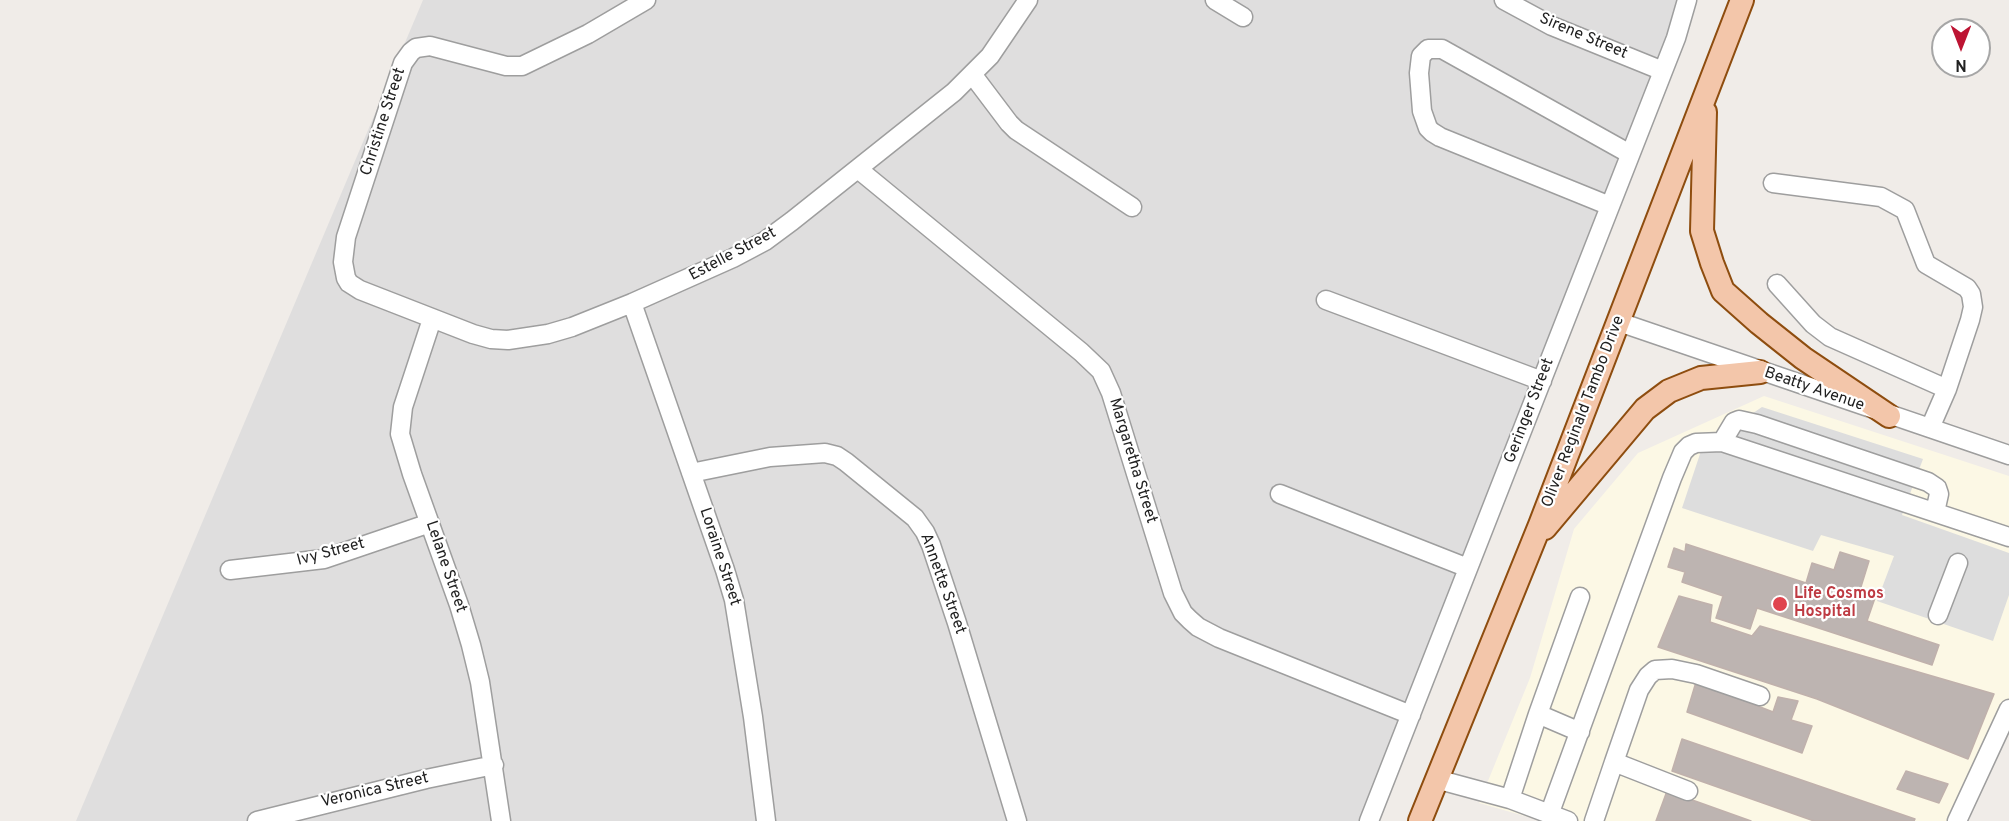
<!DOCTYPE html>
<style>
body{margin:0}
#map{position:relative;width:2009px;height:821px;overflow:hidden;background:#f0ece8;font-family:Overpass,sans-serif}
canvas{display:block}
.north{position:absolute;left:1931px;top:18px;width:60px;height:60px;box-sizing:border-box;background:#fff;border:2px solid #a6a6a6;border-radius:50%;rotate:180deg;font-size:16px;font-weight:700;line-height:24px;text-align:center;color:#212121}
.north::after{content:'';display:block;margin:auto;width:21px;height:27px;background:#bd1433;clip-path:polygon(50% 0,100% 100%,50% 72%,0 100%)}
</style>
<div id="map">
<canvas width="2009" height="821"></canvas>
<div class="north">N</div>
</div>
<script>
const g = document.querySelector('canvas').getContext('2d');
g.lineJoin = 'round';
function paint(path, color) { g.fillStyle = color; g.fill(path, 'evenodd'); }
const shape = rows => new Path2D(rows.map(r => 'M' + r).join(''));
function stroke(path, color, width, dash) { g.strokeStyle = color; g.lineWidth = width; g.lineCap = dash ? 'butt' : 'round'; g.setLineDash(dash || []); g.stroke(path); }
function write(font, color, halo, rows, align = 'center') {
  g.font = font + ' Overpass,sans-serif'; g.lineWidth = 4.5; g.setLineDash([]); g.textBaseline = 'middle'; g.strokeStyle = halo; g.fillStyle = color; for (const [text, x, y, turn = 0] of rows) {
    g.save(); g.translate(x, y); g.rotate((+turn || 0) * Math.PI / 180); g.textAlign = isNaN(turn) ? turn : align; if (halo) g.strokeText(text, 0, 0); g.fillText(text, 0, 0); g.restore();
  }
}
paint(shape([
 [423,0,1693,0,1374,821,76,821]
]), '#dfdede');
paint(shape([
 [1764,396,2009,476,2009,705,1952,821,1542,821,1479,803,1530,678,1574,529,1638,453]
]), '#fcf8e5');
paint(shape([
 [1762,407,1923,459,1902,515,2009,553,2009,595,1993,641,1877,601,1894,556,1821,535,1813,551,1682,508,1702,448]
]), '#ddd');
const building = shape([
 [1686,544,1806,583,1812,563,1834,570,1840,552,1869,561,1860,590,1876,595,1867,621,1939,645,1932,665,1757,608,1750,629,1716,618,1723,596,1682,582,1685,572,1668,567,1674,548,1685,552,1686,544],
 [1679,596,1712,605,1710,622,1752,636,1760,626,1994,694,1968,759,1817,699,1658,647,1679,596],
 [1696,682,1773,712,1778,697,1798,701,1791,720,1812,726,1802,753,1687,712,1696,682],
 [1682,739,1915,819,1914,821,1814,821,1672,771,1682,739],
 [1906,771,1948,784,1939,803,1897,789,1906,771],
 [1667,791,1751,821,1656,821,1667,791]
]);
paint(building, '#bdb4b1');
stroke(building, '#c0b1ac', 1.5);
const minor = shape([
 [646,0,588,34,522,66,506,66,430,46,416,48,411,52,403,63,346,237,343,262,346,278,349,283,360,290,473,334,491,339,508,340,548,334,572,327,632,303,733,258,765,241,792,221,954,92,990,56,1028,0],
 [1215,0,1243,17],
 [1504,0,1552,26,1663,71],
 [972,74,1009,123,1016,130,1132,207],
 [858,169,1081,352,1101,371,1111,393,1173,593,1183,613,1190,620,1198,627,1219,638,1411,715],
 [1773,183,1881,197,1905,210,1926,264,1967,288,1971,294,1973,307,1970,320,1947,389,1930,428],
 [1610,206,1440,137,1432,132,1428,128,1422,111,1419,73,1421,56,1428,49,1442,49,1630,154],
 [1777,284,1813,324,1830,337,1947,389],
 [1326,300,1542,381],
 [632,303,725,570,734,600,753,717,766,821],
 [432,319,403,407,400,434,412,474,459,605,471,645,480,682,501,821],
 [1619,322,2009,455],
 [1722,442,1734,422,1739,420,1757,424,1928,482,1937,488,1939,494,1935,512],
 [691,473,770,457,825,453,837,456,846,462,915,518,925,532,931,545,957,623,1017,821],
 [1280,494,1468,568],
 [230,570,324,559,430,523],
 [1938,615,1958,563],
 [1580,732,1538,714,1580,597],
 [1614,762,1639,690,1648,676,1655,670,1672,669,1696,674,1760,696],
 [1436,779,1510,799,1568,821],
 [1510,799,1538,714],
 [1549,815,1672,478,1683,452,1689,446,1696,443,1722,442,2009,537],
 [257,821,426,779,494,765],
 [1369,821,1676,38,1687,0],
 [1594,821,1614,762,1688,791],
 [1957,821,2009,709]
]);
const major = shape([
 [1705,112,1702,231,1712,263,1723,291,1759,323,1803,358,1889,416],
 [1545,528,1645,409,1669,391,1701,378,1760,372],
 [1420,821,1540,525,1742,0]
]);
stroke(minor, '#9e9e9e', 21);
stroke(major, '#8e4d0f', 26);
stroke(minor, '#fff', 18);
stroke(major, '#f3c6aa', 22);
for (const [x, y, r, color] of [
 [1780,604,8,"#e0444e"]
]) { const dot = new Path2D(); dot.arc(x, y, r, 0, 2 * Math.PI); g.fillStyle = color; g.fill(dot); stroke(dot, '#fff', 2); }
write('16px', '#212121', '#fff', [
 ["Sirene Street",1583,37,23],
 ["Christine Street",384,122,-72],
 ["Estelle Street",733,255,-28],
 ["Beatty Avenue",1814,390,19],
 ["Geringer Street",1530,411,-69],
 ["Oliver Reginald Tambo Drive",1584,412,-69],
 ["Margaretha Street",1132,461,73],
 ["Ivy Street",331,553,-15],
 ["Loraine Street",719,557,72],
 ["Lelane Street",445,567,71],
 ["Annette Street",942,584,70],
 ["Veronica Street",375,791,-13]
]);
write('bold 16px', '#be3a42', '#fff', [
 ["Life Cosmos",1794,595],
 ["Hospital",1794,613]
], 'left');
</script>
